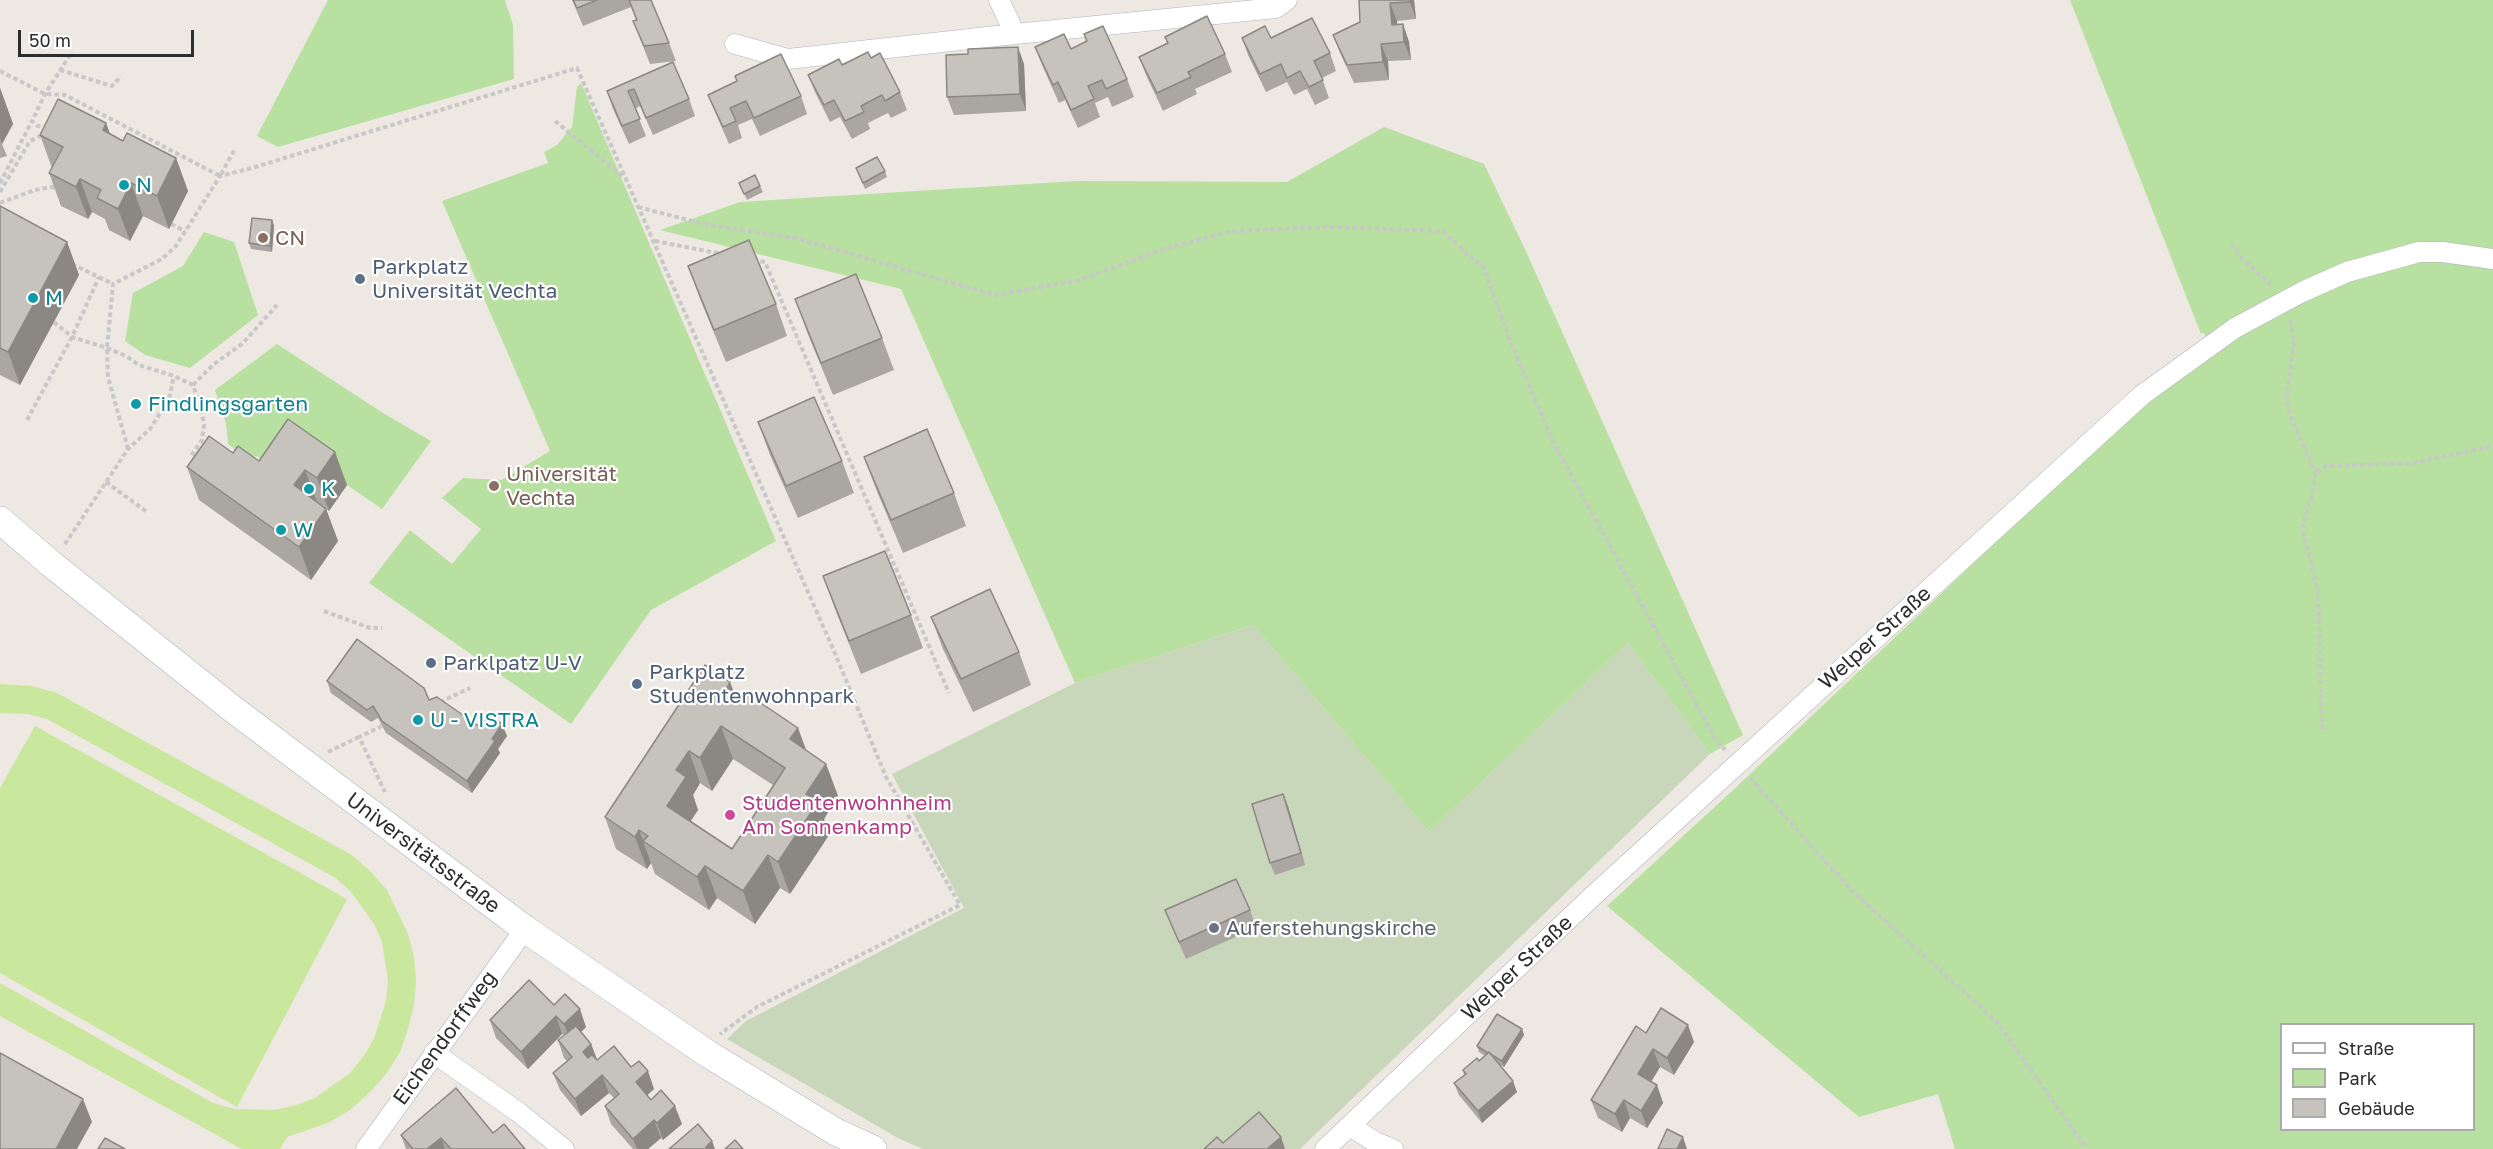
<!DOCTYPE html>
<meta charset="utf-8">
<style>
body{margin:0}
#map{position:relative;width:2493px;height:1149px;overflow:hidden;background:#ede8e1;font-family:"Golos Text",sans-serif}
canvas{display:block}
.legend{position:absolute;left:2280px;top:1023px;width:195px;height:108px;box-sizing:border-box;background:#fff;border:2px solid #ababab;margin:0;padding:8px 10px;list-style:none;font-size:18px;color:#2d2d2d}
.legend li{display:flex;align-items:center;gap:12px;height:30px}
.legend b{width:30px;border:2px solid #ababab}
.scale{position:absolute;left:18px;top:30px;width:176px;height:27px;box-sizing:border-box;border:3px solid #2d2d2d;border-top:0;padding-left:8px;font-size:18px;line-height:21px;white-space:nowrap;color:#2d2d2d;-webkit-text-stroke:4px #fff;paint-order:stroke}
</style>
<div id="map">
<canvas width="2493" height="1149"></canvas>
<ul class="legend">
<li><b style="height:8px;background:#fff"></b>Straße</li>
<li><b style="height:16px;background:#b8e0a1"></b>Park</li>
<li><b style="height:16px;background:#c6c2bc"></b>Gebäude</li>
</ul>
<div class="scale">50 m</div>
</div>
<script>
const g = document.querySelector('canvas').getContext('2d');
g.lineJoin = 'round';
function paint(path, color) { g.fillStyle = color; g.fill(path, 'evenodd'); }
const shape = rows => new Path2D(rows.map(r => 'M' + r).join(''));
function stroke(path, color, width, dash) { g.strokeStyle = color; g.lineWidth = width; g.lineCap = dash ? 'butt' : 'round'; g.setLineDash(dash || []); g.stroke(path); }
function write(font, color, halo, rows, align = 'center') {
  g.font = font + ' "Golos Text",sans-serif'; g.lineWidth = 4.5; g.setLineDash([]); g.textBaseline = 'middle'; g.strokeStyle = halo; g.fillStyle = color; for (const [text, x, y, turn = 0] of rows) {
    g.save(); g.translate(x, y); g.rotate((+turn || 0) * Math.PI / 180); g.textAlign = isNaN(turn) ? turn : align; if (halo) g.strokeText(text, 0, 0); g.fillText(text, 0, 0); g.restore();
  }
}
paint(shape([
 [328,0,505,0,513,25,514,79,278,147,257,136],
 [2070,0,2493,0,2493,1149,1955,1149,1938,1094,1859,1117,1607,906,1731,792,2136,410,2213,356,2204,333,2201,334],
 [2282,1024,2474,1024,2474,1130,2282,1130],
 [581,83,776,541,651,610,571,724,369,583,410,530,452,564,481,529,442,498,463,478,502,480,550,451,442,201,548,163,544,152,557,145,572,127,577,87],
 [1384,127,1484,164,1524,247,1743,735,1710,754,1628,643,1429,832,1253,625,1075,683,901,289,660,230,740,202,1077,181,1287,182],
 [204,232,234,242,258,315,190,368,145,355,125,341,133,293,183,266],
 [277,344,383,413,431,441,382,509,347,485,284,474,257,456,245,457,228,444,226,423,215,390]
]), '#b8e0a1');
paint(shape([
 [1253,625,1429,832,1628,643,1710,754,1300,1149,923,1149,898,1138,727,1039,746,1021,964,908,892,774,1075,683]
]), '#c8d6b9');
paint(shape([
 [0,684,32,686,57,693,352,855,371,872,387,890,408,934,414,957,416,981,414,1005,408,1029,400,1052,386,1074,369,1093,350,1110,328,1123,287,1137,280,1149,242,1149,0,1016,0,983,213,1103,234,1109,275,1110,296,1105,315,1098,350,1073,363,1057,374,1039,386,1001,388,981,382,942,374,924,351,892,336,878,47,719,28,714,0,713],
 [35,726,347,899,237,1107,0,973,0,788]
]), '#c9e79d');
const street = shape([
 [1015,34,1276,8,1287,0],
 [735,44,788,59,1015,34,999,0],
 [434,1053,518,1112,564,1149],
 [1350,1126,1375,1142,1393,1149],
 [366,1149,525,929],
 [1325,1149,1594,895,2142,395,2235,328,2302,292,2347,272,2419,252,2443,252,2493,259]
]);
const secondary = shape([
 [0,520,50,563,234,710,525,929,708,1054,836,1132,873,1149]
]);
stroke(street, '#b1b3bc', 21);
stroke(secondary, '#b1b3bc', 28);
stroke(shape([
 [60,70,112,86,121,76],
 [0,71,45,94,65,95,220,176,235,149],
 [555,121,626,179],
 [48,127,38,126,32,121,45,94,72,52],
 [0,183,32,121],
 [0,192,30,141,42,135],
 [0,203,35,190,51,187,59,189],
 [638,207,708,225,795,238,995,295,1080,280,1166,248,1233,231,1331,227,1442,231,1484,268,1511,343,1554,444,1716,740,1725,750],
 [171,224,185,231],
 [655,241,722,254],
 [2232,244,2242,259,2271,285],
 [753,260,765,262,949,693],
 [72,264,113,284],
 [2291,320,2294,344,2286,400,2292,420,2315,472],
 [54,322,72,337,107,348,126,356,139,365,174,376,193,385,201,408,204,425,202,440,191,456],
 [193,385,214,364,242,344,277,305],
 [27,420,72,337,99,277],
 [128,449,108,377,107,348,113,284,162,259,176,246,220,176,252,168,577,68,834,651,886,777,960,905,757,1007,720,1034],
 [106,482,147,512],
 [65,544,128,449,150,429,169,399,174,376],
 [324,611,370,628,382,628],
 [440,702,470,688],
 [382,726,359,737,385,792],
 [2322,729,2318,591,2302,528,2314,488,2315,472,2326,466,2414,463,2493,446],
 [328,752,359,737],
 [1750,778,1853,892,1995,1020,2087,1149]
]), '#c8c8c8', 4, [4.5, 3]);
stroke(street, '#fff', 20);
stroke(secondary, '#fff', 27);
paint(shape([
 [572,0,651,0,669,43,676,61,650,64,633,21,636,20,631,7,583,26],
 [1359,0,1414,0,1416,19,1397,21,1397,25,1403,24,1409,42,1411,60,1388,61,1389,80,1354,83,1340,53,1333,35,1360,22],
 [1084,34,1127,79,1134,97,1112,107,1108,97,1095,103,1100,117,1078,128,1065,100,1059,103,1042,65,1035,47,1071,49,1087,42],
 [1165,37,1225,54,1232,72,1195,89,1197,94,1163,111,1146,75,1139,57,1167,43],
 [1242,38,1330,53,1336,71,1322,78,1329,98,1315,105,1307,89,1294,95,1287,82,1266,92,1248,55],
 [871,58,900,92,907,110,891,118,888,113,868,123,870,129,852,139,840,117,830,122,815,92,808,75],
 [673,62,689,99,695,116,653,135,640,106,635,109,646,136,629,144,613,109,607,91],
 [1024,64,1026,111,954,115,947,97],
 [735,76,801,96,807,114,760,136,752,119,738,125,742,138,729,144,715,112,708,95,737,82],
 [0,88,13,124,2,144,7,156,0,158],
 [106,123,110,134,123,141,176,158,188,191,169,229,143,216,130,241,109,230,105,219,92,212,88,219,61,206,49,173,52,168,40,135],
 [856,168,885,171,887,177,865,189],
 [739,183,760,186,763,192,747,200],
 [0,206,67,242,79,275,20,385,0,375],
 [272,220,274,226,272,252,251,249,249,243],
 [688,266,776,304,787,336,726,362,700,299],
 [795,299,882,338,894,370,833,395,807,332],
 [288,419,347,485,329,511,323,506,326,509,338,541,311,580,199,500,187,467,233,453,259,461],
 [758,422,842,461,854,493,798,518,770,455],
 [864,457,954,493,966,526,903,553,876,489],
 [823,576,911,615,923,648,861,674,835,609],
 [931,617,1019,652,1031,685,973,712,943,649],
 [327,681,429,700,480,727,507,736,498,749,500,753,472,793,386,733,378,718,371,722,331,693],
 [730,682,737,700,826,764,838,796,824,819,829,835,790,894,780,888,755,924,717,898,709,910,655,874,651,863,647,869,616,849,605,817],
 [733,759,773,785,732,849,691,821,698,810,693,795,700,783,712,791],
 [1283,794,1305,865,1275,875,1270,863],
 [1165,910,1250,910,1256,928,1186,959,1172,927],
 [554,1005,586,1027,581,1032,591,1044,597,1060,631,1067,654,1089,647,1095,651,1100,682,1124,663,1140,661,1138,648,1149,633,1149,611,1124,605,1106,614,1098,609,1093,581,1116,560,1090,553,1073,567,1061,564,1058,558,1040,564,1035,562,1034,528,1069,496,1038,490,1020],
 [1522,1029,1524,1035,1504,1067,1500,1065,1517,1092,1482,1123,1459,1095,1454,1083,1464,1075,1463,1070,1479,1061,1485,1056,1479,1052,1477,1046],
 [1646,1033,1694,1042,1674,1075,1660,1067,1651,1082,1657,1085,1663,1103,1647,1128,1630,1118,1622,1132,1598,1118,1591,1100],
 [493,1133,525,1149,406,1149,401,1135]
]), '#aaa7a2');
paint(shape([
 [1409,0,1414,0,1416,19,1410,2],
 [1390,3,1397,21,1399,43,1392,25],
 [1403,24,1409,42,1411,60,1404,42],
 [1381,44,1388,61,1389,80,1383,62],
 [1018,47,1024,64,1026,111,1020,94],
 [0,88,13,124,2,144,0,138],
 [106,123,118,156,103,130],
 [176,158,188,191,169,229,157,196],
 [80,179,92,212,88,219,76,187],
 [131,183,143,216,130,241,118,209],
 [272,220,274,226,272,252,270,246],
 [67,242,79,275,20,385,8,352],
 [335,452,347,485,329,511,317,478],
 [305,470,317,502,294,485],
 [326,509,338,541,311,580,299,547],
 [730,682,742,715,724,693],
 [502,724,507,736,498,749,500,753,472,793,467,781,492,739],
 [721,726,733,759,712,791,700,758],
 [798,728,810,760,790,739],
 [689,751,700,783,693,795,698,810,679,838,667,806,676,770],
 [826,764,838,796,824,819,829,835,790,894,778,862,806,794],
 [1283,794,1288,806,1305,865,1301,853],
 [639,830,651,863,647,869,635,837],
 [768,855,780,888,755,924,743,891],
 [705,866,717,898,709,910,697,877],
 [580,1009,586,1027,571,1042,564,1024],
 [556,1016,562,1034,528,1069,521,1052],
 [1688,1025,1694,1042,1674,1075,1667,1058],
 [1522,1029,1524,1035,1504,1067,1502,1061],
 [591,1044,598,1062,589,1069,583,1052],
 [1653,1049,1660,1067,1645,1092,1638,1074],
 [648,1071,654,1089,642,1100,636,1082],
 [602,1075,609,1093,581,1116,575,1099],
 [1513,1081,1517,1092,1482,1123,1478,1111],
 [1657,1085,1663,1103,1647,1128,1641,1111],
 [83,1099,92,1122,77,1149,56,1149],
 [1624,1100,1630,1118,1622,1132,1615,1114],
 [675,1106,682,1124,663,1140,657,1123],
 [654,1120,661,1138,648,1149,637,1149,633,1139],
 [1281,1137,1285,1149,1267,1149],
 [1683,1137,1687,1149,1677,1149],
 [441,1138,445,1149,427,1149],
 [712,1141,715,1149,706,1149,706,1147]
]), '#8b8884');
const building = shape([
 [573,0,597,0,577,8,573,0],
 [629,0,651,0,669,43,644,46,633,21,637,20,629,0],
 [1359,0,1409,0,1410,2,1390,3,1392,25,1403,24,1404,42,1381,44,1383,62,1347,65,1333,35,1360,22,1359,0],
 [1207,16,1225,54,1188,72,1191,77,1157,93,1139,57,1168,43,1165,37,1207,16],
 [1312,18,1330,53,1314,61,1323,80,1309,87,1300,71,1287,78,1281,64,1260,74,1242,38,1265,26,1271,38,1312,18],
 [1103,26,1127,79,1106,89,1102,80,1088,86,1094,99,1071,110,1058,82,1053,85,1035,47,1064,34,1071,49,1087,41,1084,34,1103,26],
 [1018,47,1020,94,947,97,946,55,968,54,968,49,1018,47],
 [868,52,871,58,880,53,900,92,885,101,882,95,861,106,864,112,845,121,834,100,824,105,808,75,839,59,842,65,868,52],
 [781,54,801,96,754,118,746,101,730,108,736,121,723,127,708,95,737,81,735,76,781,54],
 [673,62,689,99,646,118,634,89,628,91,640,119,622,126,607,91,673,62],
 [58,99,106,123,103,130,123,141,127,133,176,158,157,196,131,183,118,209,97,198,101,190,80,179,76,187,49,173,63,147,40,135,58,99],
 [877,157,885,171,863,183,856,168,877,157],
 [755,175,760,186,744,194,739,183,755,175],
 [0,206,67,242,8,352,0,348,0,206],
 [252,218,272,220,270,246,249,243,252,218],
 [749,240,776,304,714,330,688,266,749,240],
 [856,274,882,338,821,363,795,299,856,274],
 [814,397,842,461,786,486,758,422,814,397],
 [288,419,335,452,317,478,305,470,294,485,326,509,299,547,187,467,209,436,233,453,238,446,259,461,288,419],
 [927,429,954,493,891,520,864,457,927,429],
 [885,551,911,615,849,641,823,576,885,551],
 [990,589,1019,652,961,679,931,617,990,589],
 [357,639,424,688,429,700,437,697,480,727,489,715,502,724,492,739,495,741,467,781,382,721,373,706,367,710,327,681,357,639],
 [705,665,730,682,724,693,736,701,743,691,798,728,790,739,826,764,806,794,818,802,778,862,768,855,743,891,705,866,697,877,643,841,648,836,639,830,635,837,605,817,705,665],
 [721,726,785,768,732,849,667,806,686,777,676,770,689,751,700,758,721,726],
 [1283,794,1301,853,1270,863,1252,804,1283,794],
 [1236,879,1250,910,1179,942,1165,910,1236,879],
 [529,980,554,1005,565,994,580,1009,564,1024,556,1016,521,1052,490,1020,529,980],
 [1661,1008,1688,1025,1667,1058,1653,1049,1638,1074,1657,1085,1641,1111,1624,1100,1615,1114,1591,1100,1636,1026,1646,1033,1661,1008],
 [1497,1014,1522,1029,1502,1061,1492,1055,1489,1052,1488,1053,1477,1046,1497,1014],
 [576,1026,591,1044,583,1052,588,1058,592,1055,597,1060,614,1046,631,1067,639,1061,648,1071,636,1082,651,1100,661,1090,675,1106,657,1123,654,1120,633,1139,605,1106,619,1094,602,1075,575,1099,553,1073,572,1057,558,1040,576,1026],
 [1489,1052,1513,1081,1478,1111,1454,1083,1466,1074,1463,1070,1477,1058,1479,1061,1489,1052],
 [0,1053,83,1099,56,1149,0,1149,0,1053],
 [456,1088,493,1133,504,1124,525,1149,451,1149,441,1138,427,1149,413,1149,401,1135,456,1088],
 [1259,1112,1281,1137,1267,1149,1204,1149,1217,1137,1223,1143,1259,1112],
 [698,1124,712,1141,706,1147,707,1149,669,1149,698,1124],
 [1667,1129,1683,1137,1677,1149,1658,1149,1667,1129],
 [105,1138,125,1149,98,1149,105,1138],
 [735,1140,743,1149,725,1149,735,1140]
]);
paint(building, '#c6c2bc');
stroke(building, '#8b8884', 1.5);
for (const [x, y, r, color] of [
 [124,185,6,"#0f9aa8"],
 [263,238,6,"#8d6e63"],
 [360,279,6,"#5c6f8a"],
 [33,298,6,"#0f9aa8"],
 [136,404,6,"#0f9aa8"],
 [494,486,6,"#8d6e63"],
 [309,489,6,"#0f9aa8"],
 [281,530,6,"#0f9aa8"],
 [431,663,6,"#5c6f8a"],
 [637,684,6,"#5c6f8a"],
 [418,720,6,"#0f9aa8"],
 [730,815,6,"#d1479c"],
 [1214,928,6,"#6b7280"]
]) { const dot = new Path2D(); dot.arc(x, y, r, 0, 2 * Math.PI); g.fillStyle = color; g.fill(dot); stroke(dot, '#fff', 2); }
write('21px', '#0d838f', '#fff', [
 ["N",136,185],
 ["M",45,298],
 ["Findlingsgarten",148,404],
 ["K",321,489],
 ["W",293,530],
 ["U - VISTRA",430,720]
], 'left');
write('21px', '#785e54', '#fff', [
 ["CN",275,238],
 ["Universität",506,474],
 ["Vechta",506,498]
], 'left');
write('21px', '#4e5e75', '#fff', [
 ["Parkplatz",372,267],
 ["Universität Vechta",372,291],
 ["Parklpatz U-V",443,663],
 ["Parkplatz",649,672],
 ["Studentenwohnpark",649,696]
], 'left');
write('21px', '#2d2d2d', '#fff', [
 ["Welper Straße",1875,638,-42],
 ["Universitätsstraße",423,853,37],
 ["Welper Straße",1517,968,-43],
 ["Eichendorffweg",445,1038,-54]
]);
write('21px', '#b23c85', '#fff', [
 ["Studentenwohnheim",742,803],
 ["Am Sonnenkamp",742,827]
], 'left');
write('21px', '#5b616d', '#fff', [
 ["Auferstehungskirche",1226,928]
], 'left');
</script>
